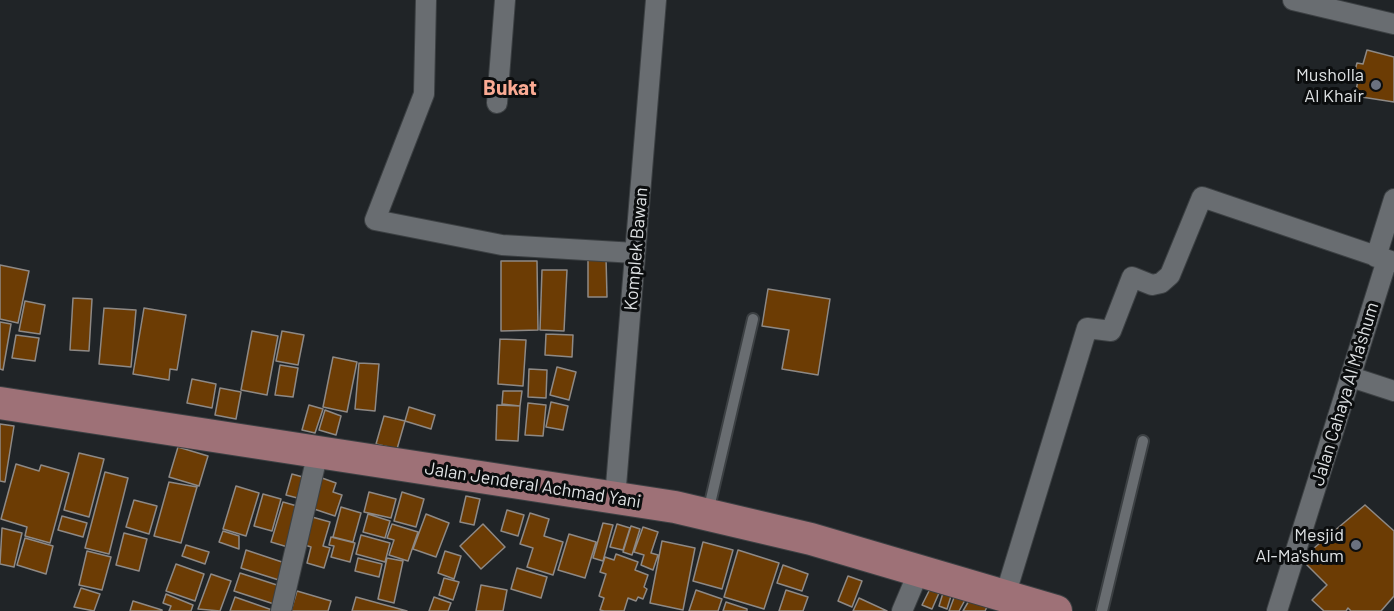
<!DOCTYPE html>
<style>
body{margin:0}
canvas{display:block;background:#202427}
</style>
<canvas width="1394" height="611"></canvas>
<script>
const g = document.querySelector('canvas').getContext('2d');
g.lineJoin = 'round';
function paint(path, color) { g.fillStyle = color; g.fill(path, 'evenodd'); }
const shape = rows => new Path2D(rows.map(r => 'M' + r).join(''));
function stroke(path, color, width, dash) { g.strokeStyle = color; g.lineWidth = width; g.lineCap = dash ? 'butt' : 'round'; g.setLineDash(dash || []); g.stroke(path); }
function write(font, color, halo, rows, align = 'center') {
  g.font = font + ' Barlow,sans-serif'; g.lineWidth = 6; g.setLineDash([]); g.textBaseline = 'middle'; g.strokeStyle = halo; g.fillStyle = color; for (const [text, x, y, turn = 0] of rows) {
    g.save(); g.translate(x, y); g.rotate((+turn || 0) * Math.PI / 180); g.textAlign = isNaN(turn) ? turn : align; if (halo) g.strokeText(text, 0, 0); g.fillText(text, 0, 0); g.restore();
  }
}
const building = shape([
 [1367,50,1394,57,1394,102,1355,96,1359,75,1354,74,1357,63,1363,64,1367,50],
 [606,257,607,297,588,297,588,258,606,257],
 [501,261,537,261,538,330,501,331,501,261],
 [0,265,29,271,18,323,0,319,0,265],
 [542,270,567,270,564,331,540,330,542,270],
 [768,289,830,299,818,375,782,369,789,330,762,326,768,289],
 [73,298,92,299,89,351,70,350,73,298],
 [25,301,45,305,40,334,19,331,25,301],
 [104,308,136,310,131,367,99,364,104,308],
 [144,308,186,315,177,370,170,369,169,380,133,374,144,308],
 [0,322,11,324,3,370,0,369,0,322],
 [252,331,278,336,267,395,241,390,252,331],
 [282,331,304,335,298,365,276,361,282,331],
 [546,334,573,335,572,357,545,355,546,334],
 [16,335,39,338,35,361,12,358,16,335],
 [500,339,526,340,523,386,498,384,500,339],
 [333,357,357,362,347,412,323,407,333,357],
 [359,363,379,364,375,411,355,409,359,363],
 [280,365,298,368,293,397,275,395,280,365],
 [557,367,576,372,569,400,550,395,557,367],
 [529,369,547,370,546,398,528,397,529,369],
 [192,379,216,384,212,408,187,403,192,379],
 [220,388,241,392,236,419,215,415,220,388],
 [503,391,522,391,520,406,502,404,503,391],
 [551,402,568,406,563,430,546,427,551,402],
 [528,403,546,405,543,436,525,435,528,403],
 [309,405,323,409,315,433,302,430,309,405],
 [497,405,520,406,518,441,496,440,497,405],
 [409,407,435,415,431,429,405,421,409,407],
 [325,410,341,416,336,435,319,430,325,410],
 [384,416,405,421,397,449,376,444,384,416],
 [0,424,14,426,5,482,0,481,0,424],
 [178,447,208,456,199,486,169,477,178,447],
 [79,453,104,459,89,517,64,510,79,453],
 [16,464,39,471,41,465,69,473,50,543,25,536,27,527,1,519,16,464],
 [105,472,128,478,109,554,85,548,105,472],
 [292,474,310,479,305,500,286,495,292,474],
 [322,478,336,483,333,492,342,495,335,516,308,507,322,478],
 [169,482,197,487,181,543,154,536,169,482],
 [236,486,259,493,246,536,223,529,236,486],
 [369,492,396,499,391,518,364,512,369,492],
 [402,492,424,499,416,527,394,521,402,492],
 [263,494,281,499,272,531,254,526,263,494],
 [466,496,480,499,474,525,460,522,466,496],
 [134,500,157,506,149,534,126,527,134,500],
 [283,502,304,508,291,548,271,542,283,502],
 [1365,505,1394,531,1394,596,1381,611,1351,611,1348,608,1346,611,1324,611,1312,600,1327,585,1301,559,1365,505],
 [341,507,361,513,353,542,333,537,341,507],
 [507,510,524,515,518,536,501,531,507,510],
 [530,513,549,519,544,536,563,542,553,575,527,567,533,548,520,544,530,513],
 [368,514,390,521,385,538,363,532,368,514],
 [426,514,449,523,436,557,413,549,426,514],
 [62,516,87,523,83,537,58,530,62,516],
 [312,517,330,522,323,546,330,548,324,568,307,563,311,547,305,545,312,517],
 [603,523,613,525,603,561,593,558,603,523],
 [392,524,418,532,408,561,389,555,394,540,387,538,392,524],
 [483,524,505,547,481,569,460,546,483,524],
 [617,524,630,528,623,550,610,547,617,524],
 [631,526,640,529,632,555,623,552,631,526],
 [643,527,658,532,651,553,658,555,653,570,641,565,644,555,634,552,643,527],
 [2,528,22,533,14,567,0,564,2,528],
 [223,531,239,536,239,549,219,542,223,531],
 [124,533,147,539,139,571,116,565,124,533],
 [569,534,596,542,585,578,558,570,569,534],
 [361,535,390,543,385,562,356,554,361,535],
 [331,537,355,543,350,562,331,557,334,546,329,545,331,537],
 [25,538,53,546,46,574,17,565,25,538],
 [662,541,695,548,683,610,650,603,662,541],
 [703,542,733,550,722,589,693,581,703,542],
 [186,545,209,552,205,564,182,556,186,545],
 [246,550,291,565,285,582,241,568,246,550],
 [738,550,779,563,764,609,724,597,738,550],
 [87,551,111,557,102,590,79,585,87,551],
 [445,551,461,556,454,579,438,573,445,551],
 [616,554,638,562,635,570,648,575,644,587,647,589,643,599,638,597,636,601,628,598,624,611,604,611,600,610,604,598,599,596,606,574,600,572,605,557,614,560,616,554],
 [358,558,382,564,379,577,355,571,358,558],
 [387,558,403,561,394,603,378,599,387,558],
 [176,564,204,574,195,601,166,591,176,564],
 [783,565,808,574,802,591,777,583,783,565],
 [517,568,547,577,541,598,511,589,517,568],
 [240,573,280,586,274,604,234,591,240,573],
 [211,574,231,581,220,611,198,609,211,574],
 [848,576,862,581,852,607,838,601,848,576],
 [444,578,459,582,453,600,439,595,444,578],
 [481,585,507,590,503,611,476,611,481,585],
 [81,588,100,594,94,611,74,607,81,588],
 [930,589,939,593,932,609,922,605,930,589],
 [696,590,722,599,718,611,689,611,696,590],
 [786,590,808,597,803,611,779,611,786,590],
 [297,591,331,601,328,611,291,611,297,591],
 [943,593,951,596,947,609,939,606,943,593],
 [166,594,193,605,191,611,169,611,171,606,163,603,166,594],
 [955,595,965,600,959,611,949,611,955,595],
 [235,597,275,611,230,611,235,597],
 [356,597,407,611,352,611,356,597],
 [434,597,451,603,448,611,429,611,434,597],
 [859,598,887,611,853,611,859,598],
 [970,599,987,607,985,611,963,611,970,599],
 [133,601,162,610,162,611,130,611,133,601],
 [726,602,747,609,747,611,723,611,726,602]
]);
paint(building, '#6c3c04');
stroke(building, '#8e8985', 1.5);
const service = shape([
 [708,512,753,319],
 [1102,611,1143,441]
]);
const minor = shape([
 [426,0,424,94,375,220,502,245,635,253],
 [1293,0,1394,24],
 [497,103,505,0],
 [1376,257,1394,199],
 [1351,377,1394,391],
 [615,498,656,0],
 [1005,596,1087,328,1111,331,1132,277,1152,285,1161,283,1170,275,1202,197,1394,262],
 [281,611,318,452],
 [902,611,919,571],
 [1277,611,1387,260]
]);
const primary = shape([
 [0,403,675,507,811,539,1056,611]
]);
stroke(service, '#3c4043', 14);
stroke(minor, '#3c4043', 22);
stroke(primary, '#3c4043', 34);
stroke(service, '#696d71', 10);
stroke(minor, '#696d71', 20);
stroke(primary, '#9e7177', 32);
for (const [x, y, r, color] of [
 [1376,85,6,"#6b7280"],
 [1356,545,6,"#6b7280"]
]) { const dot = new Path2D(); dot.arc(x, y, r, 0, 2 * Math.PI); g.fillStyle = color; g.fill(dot); stroke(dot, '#0b0d0e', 2); }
write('18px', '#dfe2e4', '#0b0d0e', [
 ["Musholla",1364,75],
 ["Al Khair",1364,96],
 ["Mesjid",1344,535],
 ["Al-Ma'shum",1344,556]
], 'right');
write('18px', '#dfe2e4', '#0b0d0e', [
 ["Komplek Bawan",636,249,-85],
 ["Jalan Cahaya Al Ma'shum",1345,394,-73],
 ["Jalan Jenderal Achmad Yani",533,485,9]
]);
write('bold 21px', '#faaa93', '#0b0d0e', [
 ["Bukat",510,88]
]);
</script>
